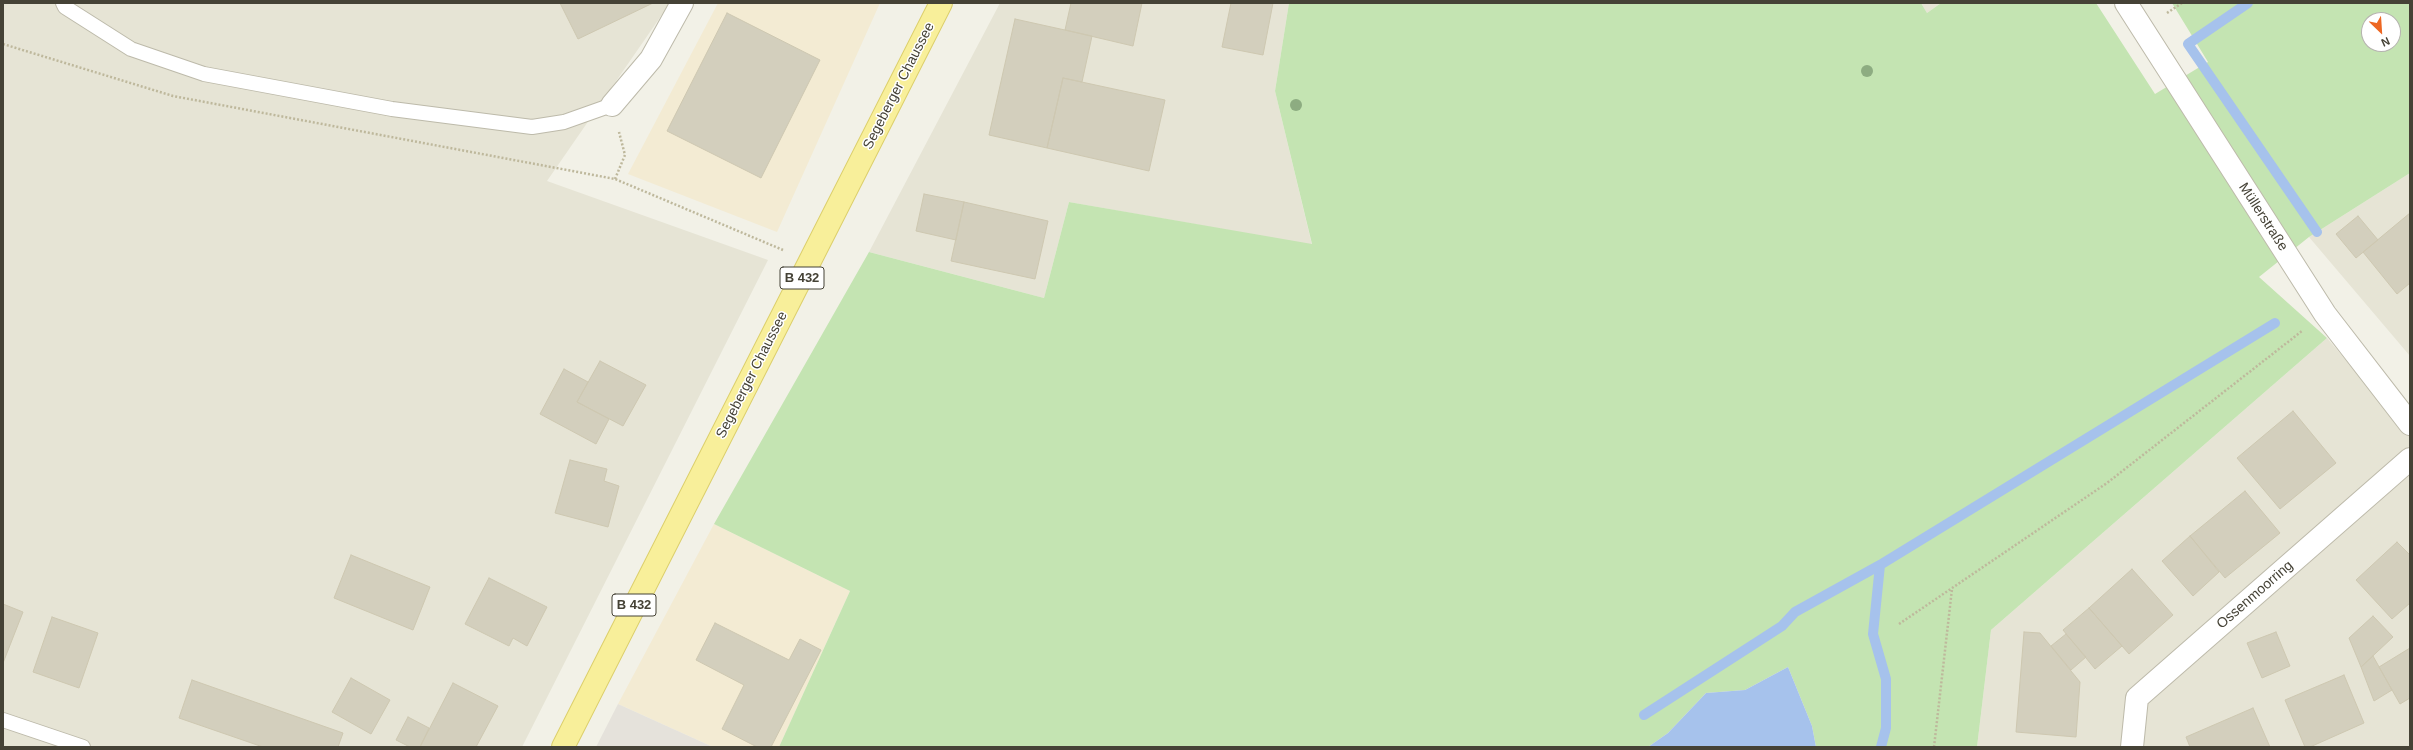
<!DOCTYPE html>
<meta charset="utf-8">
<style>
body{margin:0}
#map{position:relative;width:2413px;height:750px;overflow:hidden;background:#f2f1e7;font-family:Helvetica,sans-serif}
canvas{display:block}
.frame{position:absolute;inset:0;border:4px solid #454236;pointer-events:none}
.north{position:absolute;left:2361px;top:12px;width:40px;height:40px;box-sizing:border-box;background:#fff;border:1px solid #b5b3af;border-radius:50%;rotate:155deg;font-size:11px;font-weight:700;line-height:16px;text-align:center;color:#454236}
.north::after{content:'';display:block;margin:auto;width:14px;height:18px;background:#ed6723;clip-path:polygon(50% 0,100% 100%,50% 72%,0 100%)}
</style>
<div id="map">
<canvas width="2413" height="750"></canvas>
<div class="frame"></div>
<div class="north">N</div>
</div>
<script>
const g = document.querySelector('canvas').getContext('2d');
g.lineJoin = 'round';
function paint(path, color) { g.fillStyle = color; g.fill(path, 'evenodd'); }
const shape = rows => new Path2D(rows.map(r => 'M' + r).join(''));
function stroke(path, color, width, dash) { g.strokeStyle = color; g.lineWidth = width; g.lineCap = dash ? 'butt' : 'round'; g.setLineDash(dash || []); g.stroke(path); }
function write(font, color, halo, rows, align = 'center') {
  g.font = font + ' Helvetica,sans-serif'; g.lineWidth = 3; g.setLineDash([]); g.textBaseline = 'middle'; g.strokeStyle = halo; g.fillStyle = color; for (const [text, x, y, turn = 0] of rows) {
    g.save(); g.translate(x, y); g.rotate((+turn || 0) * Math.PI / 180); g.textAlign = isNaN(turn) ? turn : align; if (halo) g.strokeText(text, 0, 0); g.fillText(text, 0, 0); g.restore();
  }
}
paint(shape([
 [3,3,670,3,547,181,768,260,522,747,3,747],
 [1000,3,1289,3,1275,91,1312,245,1069,202,1044,298,869,252],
 [1921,3,1941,3,1927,13],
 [2410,173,2410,356,2309,237],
 [2327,338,2410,436,2410,747,1977,747,1991,630]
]), '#e6e4d5');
paint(shape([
 [718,3,880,3,777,232,628,174],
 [714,524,850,591,779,747,713,747,618,704]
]), '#f3ebd3');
paint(shape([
 [618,704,713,747,596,747]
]), '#e5e2db');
paint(shape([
 [1289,3,1921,3,1927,13,1941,3,2096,3,2155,94,2208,62,2172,3,2410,3,2410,173,2309,237,2259,277,2327,338,1991,630,1977,747,1816,747,1812,726,1788,667,1745,690,1706,693,1668,733,1648,747,779,747,850,591,714,524,869,252,1044,298,1069,202,1312,244,1275,91],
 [2369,20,2393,20,2393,44,2369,44]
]), '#c4e4b2');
paint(shape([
 [1788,667,1812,726,1816,747,1648,747,1668,733,1706,693,1745,690]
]), '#a6c2ec');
stroke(shape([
 [2248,3,2188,44,2317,232],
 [1880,565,1873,634,1886,679,1886,728,1881,747],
 [1644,715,1782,626,1795,612,1880,565,2275,323]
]), '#a6c2ec', 10);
const building = shape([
 [560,3,653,3,578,39,560,3],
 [1071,3,1142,3,1133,46,1065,30,1071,3],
 [1231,3,1273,3,1263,55,1222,47,1231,3],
 [727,13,820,60,761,178,667,131,727,13],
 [1015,19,1092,36,1082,82,1063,78,1047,148,989,135,1015,19],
 [1063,78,1165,100,1149,171,1047,148,1063,78],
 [924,194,964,202,956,240,916,231,924,194],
 [964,202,1048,221,1035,279,951,261,964,202],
 [2410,213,2410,283,2397,294,2363,252,2410,213],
 [2358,216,2378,240,2356,258,2336,234,2358,216],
 [600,361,646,385,623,426,577,402,600,361],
 [564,369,588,382,577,402,609,419,596,444,540,414,564,369],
 [2293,411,2336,463,2280,509,2237,458,2293,411],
 [570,460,607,469,604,481,619,486,608,527,555,513,570,460],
 [2245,491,2280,533,2225,578,2190,536,2245,491],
 [2190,536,2219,572,2193,596,2162,561,2190,536],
 [2397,542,2410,555,2410,603,2392,619,2356,580,2397,542],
 [351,555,430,587,413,630,334,598,351,555],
 [2132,569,2173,615,2129,654,2089,608,2132,569],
 [489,578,547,607,527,646,513,638,509,646,465,624,489,578],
 [3,604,23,612,3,663,3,604],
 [2089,608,2122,646,2095,669,2063,630,2089,608],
 [2373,616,2393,637,2361,667,2349,638,2373,616],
 [52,617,98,633,79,688,33,672,52,617],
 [715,623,789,660,800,639,821,650,771,747,757,747,722,729,744,685,696,660,715,623],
 [2024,632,2040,633,2080,682,2076,737,2016,732,2024,632],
 [2276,632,2290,666,2262,678,2247,643,2276,632],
 [2066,634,2086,657,2071,670,2051,646,2066,634],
 [2410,648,2410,698,2400,704,2379,667,2410,648],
 [2373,656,2392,690,2374,701,2361,667,2373,656],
 [2344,675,2364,723,2310,747,2305,747,2285,700,2344,675],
 [351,678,390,700,371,734,332,712,351,678],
 [192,680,343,733,338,747,263,747,179,718,192,680],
 [453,683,498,706,476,747,420,747,453,683],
 [2253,708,2270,747,2190,747,2186,737,2253,708],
 [408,717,429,728,420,747,410,747,396,740,408,717]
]);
paint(building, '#d3cfbd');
stroke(building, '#cec8b1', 1);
const service = shape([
 [63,3,65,7,131,49,204,74,392,109,532,127,564,122,612,105],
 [3,720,83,747]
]);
const minor = shape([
 [2126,3,2325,314,2410,424],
 [612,105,651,59,682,3],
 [2132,747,2137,698,2410,459]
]);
const primary = shape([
 [563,747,941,3]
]);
stroke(service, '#bdbaaa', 16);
stroke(minor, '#bdbaaa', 24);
stroke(primary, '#dccf6b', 24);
stroke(shape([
 [2167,13,2182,3],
 [3,44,173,96,615,179,783,250],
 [615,179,625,155,619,132],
 [1899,624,2107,483,2302,331],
 [1934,747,1952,589]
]), '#beb89c', 2.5, [2, 2]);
stroke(service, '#fff', 14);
stroke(minor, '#fff', 22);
stroke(primary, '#f8ef9a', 22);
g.fillStyle = '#8dac81';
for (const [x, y] of [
 [1867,71],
 [1296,105]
]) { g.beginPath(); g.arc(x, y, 6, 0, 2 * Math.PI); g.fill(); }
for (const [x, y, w] of [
 [802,278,44],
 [634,605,44]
]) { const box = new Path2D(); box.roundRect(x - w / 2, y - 11, w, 22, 3); g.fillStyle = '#fff'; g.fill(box); stroke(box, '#454236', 1); }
write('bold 13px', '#454236', null, [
 ["B 432",802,278],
 ["B 432",634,605]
]);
write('14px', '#454236', '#fff', [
 ["Segeberger Chaussee",899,86,-63],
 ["Müllerstraße",2263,217,57],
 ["Segeberger Chaussee",752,375,-63],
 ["Ossenmoorring",2255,595,-41]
]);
</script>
